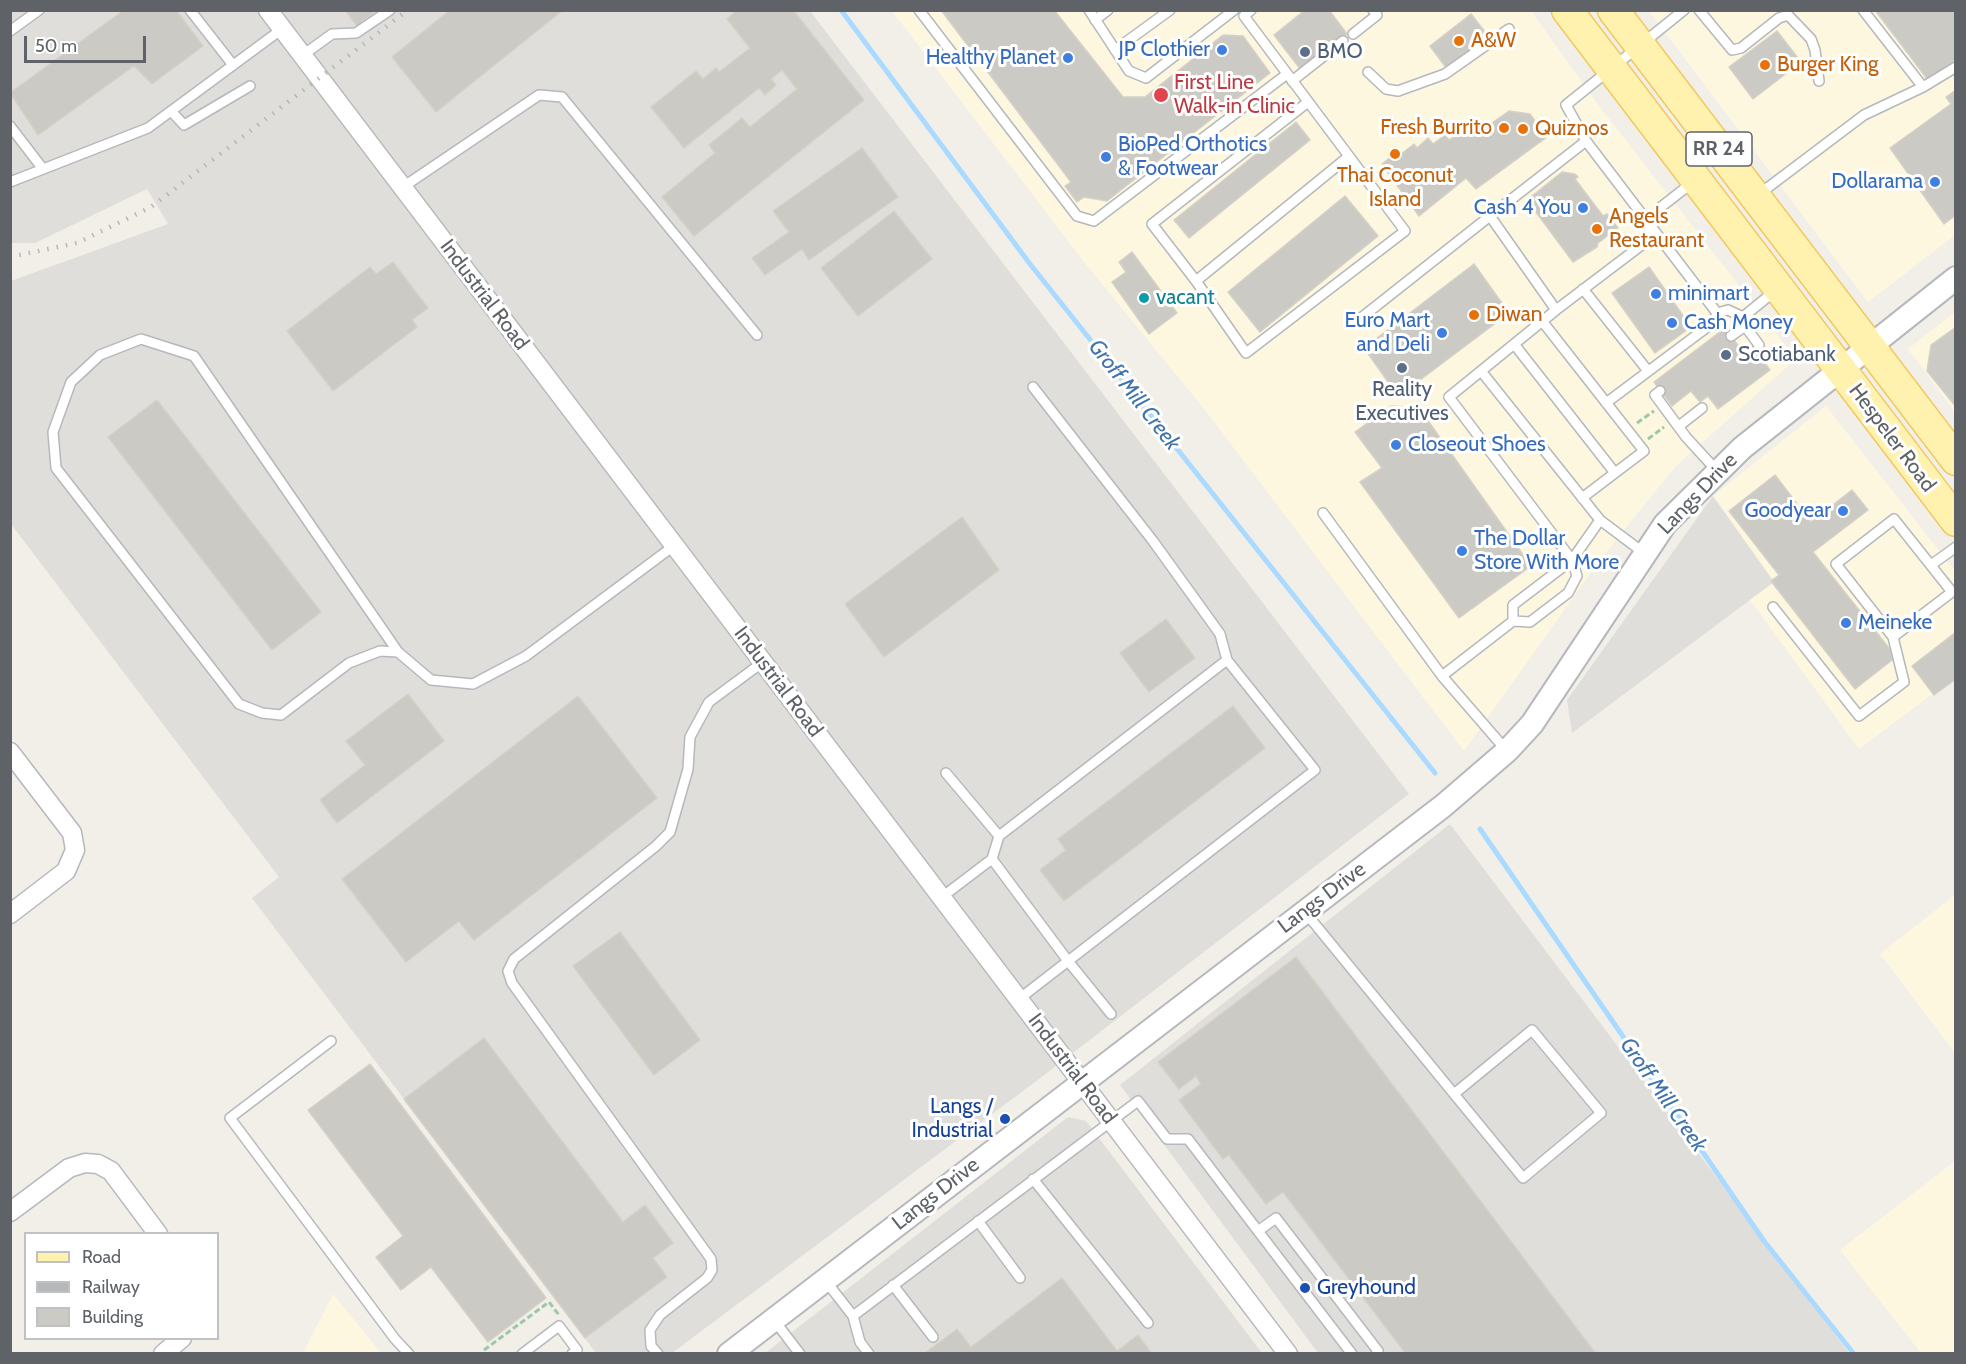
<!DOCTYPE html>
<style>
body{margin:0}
#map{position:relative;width:1966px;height:1364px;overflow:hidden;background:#f1efe8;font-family:Cabin,sans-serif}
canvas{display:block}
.frame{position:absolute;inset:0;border:12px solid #5f6368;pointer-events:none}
.legend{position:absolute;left:24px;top:1232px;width:195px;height:108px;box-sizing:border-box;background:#fff;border:2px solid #bfc1c3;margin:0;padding:8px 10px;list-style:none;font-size:18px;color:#5f6368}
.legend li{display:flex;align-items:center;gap:12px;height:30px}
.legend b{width:30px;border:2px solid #bfc1c3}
.scale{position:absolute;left:24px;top:36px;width:122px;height:27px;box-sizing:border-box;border:3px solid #5f6368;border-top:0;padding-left:8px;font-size:18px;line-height:21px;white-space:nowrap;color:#5f6368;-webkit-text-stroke:4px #fff;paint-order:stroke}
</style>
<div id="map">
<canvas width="1966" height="1364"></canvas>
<div class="frame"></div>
<ul class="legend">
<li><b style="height:8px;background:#fff2af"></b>Road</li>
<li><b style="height:8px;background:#b6b7b8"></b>Railway</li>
<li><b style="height:16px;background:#cccac5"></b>Building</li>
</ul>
<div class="scale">50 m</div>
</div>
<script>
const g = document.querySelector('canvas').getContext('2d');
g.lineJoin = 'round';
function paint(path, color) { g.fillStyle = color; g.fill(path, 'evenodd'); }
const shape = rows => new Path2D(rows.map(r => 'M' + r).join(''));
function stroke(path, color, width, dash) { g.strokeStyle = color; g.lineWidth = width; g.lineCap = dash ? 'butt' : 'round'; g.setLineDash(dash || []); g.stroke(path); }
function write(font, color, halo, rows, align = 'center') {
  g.font = font + ' Cabin,sans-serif'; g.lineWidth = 6; g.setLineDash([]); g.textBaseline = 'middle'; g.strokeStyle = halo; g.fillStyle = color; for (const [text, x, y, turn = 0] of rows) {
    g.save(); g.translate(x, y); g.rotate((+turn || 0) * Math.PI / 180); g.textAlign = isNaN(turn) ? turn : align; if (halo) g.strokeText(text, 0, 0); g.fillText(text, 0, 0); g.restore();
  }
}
paint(shape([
 [892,11,1531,11,1599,106,1796,359,1675,467,1599,561,1464,751,1205,410,1085,263],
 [1649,11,1955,11,1955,235,1868,302],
 [1955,312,1955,412,1908,349],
 [1826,406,1955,571,1955,677,1859,749,1750,600,1774,582,1713,496],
 [1955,895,1955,1053,1880,954],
 [1955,1161,1955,1353,1921,1353,1840,1250],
 [333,1294,381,1353,303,1353]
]), '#fef7e0');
paint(shape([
 [11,11,810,11,1409,794,1043,1076,672,1353,596,1353,252,898,279,877,11,524,11,281,168,224,147,189,35,243,11,243],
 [1713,496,1774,582,1572,733,1567,700],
 [1450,824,1849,1353,1318,1353,1120,1085],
 [1068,1117,1086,1121,1262,1353,764,1354]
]), '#e0deda');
stroke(shape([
 [841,10,1030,264,1435,773],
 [1480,829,1764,1241,1854,1354]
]), '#aadaff', 5);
const building = shape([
 [124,10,176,10,203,46,152,84,134,66,38,135,10,93,124,10],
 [345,10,376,10,357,26,345,10],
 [450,10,563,10,436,112,392,57,450,10],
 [737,10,793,10,864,100,694,236,662,197,715,153,709,145,742,118,750,127,797,89,782,70,771,79,776,85,765,95,759,88,684,148,651,107,696,71,703,79,716,68,719,72,750,48,727,19,737,10],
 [941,10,1054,10,1123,97,1145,97,1223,35,1243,36,1270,73,1107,201,1084,197,1077,202,1065,186,1071,182,941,10],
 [1305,10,1329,10,1347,34,1301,70,1274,35,1305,10],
 [1875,10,1956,10,1956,59,1928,80,1875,10],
 [1471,14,1489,37,1447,69,1430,46,1471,14],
 [1777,31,1801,62,1753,99,1729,67,1777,31],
 [1956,90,1956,215,1944,224,1890,148,1951,104,1946,97,1956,90],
 [1509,111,1530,114,1547,137,1476,189,1466,178,1419,216,1382,164,1397,152,1400,155,1414,144,1417,148,1428,138,1433,144,1445,135,1449,140,1462,131,1467,136,1481,128,1482,130,1509,111],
 [1296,122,1310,140,1189,238,1174,220,1296,122],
 [862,148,898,197,809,260,802,249,765,275,752,258,789,232,773,211,862,148],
 [1562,172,1575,174,1578,177,1575,179,1603,216,1607,214,1618,228,1598,243,1597,247,1573,262,1527,200,1562,172],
 [1345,196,1378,236,1260,332,1228,292,1345,196],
 [894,211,932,259,858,316,821,268,894,211],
 [1132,252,1177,313,1149,334,1112,282,1126,272,1119,262,1132,252],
 [393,262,428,308,412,320,417,327,333,391,287,331,370,267,376,274,393,262],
 [1474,264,1509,313,1412,386,1391,386,1364,348,1474,264],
 [1649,267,1691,327,1655,353,1612,293,1649,267],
 [1956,327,1956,407,1927,371,1931,345,1956,327],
 [1725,328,1743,352,1752,346,1770,370,1718,409,1708,396,1700,402,1691,391,1672,406,1654,382,1725,328],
 [157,400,321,612,272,650,108,437,157,400],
 [1391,406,1419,408,1531,566,1459,618,1360,482,1382,468,1355,432,1391,406],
 [1775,475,1811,522,1852,490,1868,510,1813,552,1896,657,1855,689,1771,581,1779,575,1729,511,1775,475],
 [962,517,999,570,884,657,845,604,962,517],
 [1166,619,1195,658,1149,692,1120,653,1166,619],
 [1956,632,1956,679,1934,695,1912,666,1956,632],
 [408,694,444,741,337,823,320,800,365,765,346,741,408,694],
 [578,696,657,798,474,940,459,921,406,962,342,879,578,696],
 [1233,706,1265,748,1064,901,1040,870,1066,850,1058,839,1233,706],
 [620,932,700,1040,654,1075,573,966,620,932],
 [1296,957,1596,1354,1406,1354,1283,1192,1266,1204,1229,1155,1223,1159,1179,1100,1201,1084,1196,1076,1179,1089,1158,1062,1296,957],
 [484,1038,623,1222,645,1205,673,1243,653,1258,667,1277,585,1338,404,1099,484,1038],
 [370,1064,546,1298,488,1342,431,1267,401,1290,376,1257,403,1236,308,1110,370,1064],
 [1062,1278,1117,1351,1138,1335,1152,1354,925,1353,957,1329,971,1347,1062,1278]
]);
paint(building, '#cccac5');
stroke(building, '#d6d1c6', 1.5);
const service = shape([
 [190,10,233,65],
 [919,10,1077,216,1094,221,1287,74],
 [1089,10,1129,71,1146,78,1234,10],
 [1251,10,1244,16,1405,231,1246,353,1196,281,1348,157],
 [1684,10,1566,105,1586,141,1717,313,1728,310,1743,317,1745,326,1759,345],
 [1699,10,1732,50,1741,48,1779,18,1788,15,1811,39,1815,50,1819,81],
 [1095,20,1108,10],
 [10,31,39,10],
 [1353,34,1377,15,1373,10],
 [1115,50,1170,10],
 [303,55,332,34,356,33,390,10],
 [1368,72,1386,89,1398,91,1445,74,1509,29],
 [1292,81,1343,41],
 [1923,87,1956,67],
 [171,111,184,125,250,86],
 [10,126,43,169],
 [10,182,148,128,282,29],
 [403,187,539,95,562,97,757,335],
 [1758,195,1864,115,1923,87,1863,10],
 [1490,216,1586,141],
 [1196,281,1152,224,1308,102],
 [1583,289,1648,371],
 [1743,317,1776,290],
 [1361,318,1490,216,1556,310],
 [1542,321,1644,451,1582,498],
 [1731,336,1745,326],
 [1514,344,1615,473],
 [1481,371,1600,520,1572,560,1449,397,1556,310,1643,244,1661,207,1693,182],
 [1033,387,1153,541,1220,634,1227,660],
 [1660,391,1655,395,1686,437,1718,472],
 [1606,403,1714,322,1717,313],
 [1679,426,1702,408],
 [1323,513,1442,676],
 [1894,519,1952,592,1893,637,1836,564,1894,519],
 [1600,520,1644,553],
 [1931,565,1956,547],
 [1773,607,1859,716,1904,682,1893,637],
 [398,652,194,356,141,339,100,355,71,382,53,432,56,468,239,704,262,713,281,715,349,663,380,651,398,652,431,680,473,684,526,656,675,545],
 [1506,750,1442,676,1513,621,1513,605,1572,560,1577,576,1568,593,1530,622,1513,621],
 [946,773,999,836],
 [992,859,1068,961,1111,1014],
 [942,897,992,859,999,836,1227,660,1315,770,1019,999],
 [1305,912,1454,1094,1523,1178,1601,1113,1532,1030,1454,1094],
 [331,1041,230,1118,395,1339,409,1354],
 [1033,1179,1148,1323],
 [978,1221,1020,1278],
 [825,1280,853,1316,1138,1101,1167,1139,1188,1139,1258,1231],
 [893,1285,933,1337],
 [853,1316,860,1342,869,1354],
 [774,1320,800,1354],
 [522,1354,559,1326,577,1350,572,1354],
 [658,1354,651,1346,650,1330,660,1315,707,1278,712,1270,711,1259,512,983,508,971,514,959,656,846,670,832,688,769,690,737,709,702,763,662],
 [1352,1354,1258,1231,1276,1218,1378,1351,1376,1354]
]);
const minor = shape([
 [268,10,1288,1354],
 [10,752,72,833,75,850,66,871,10,914],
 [10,1212,69,1168,85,1163,98,1164,111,1171,158,1234],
 [163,1354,182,1338]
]);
const tertiary = shape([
 [729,1354,1443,806,1507,751,1532,724,1665,524,1742,448,1956,278]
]);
const primary = shape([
 [1567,10,1956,521],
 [1613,10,1956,460]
]);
stroke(service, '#b5b8bc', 12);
stroke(minor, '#b5b8bc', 21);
stroke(tertiary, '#b5b8bc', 26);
stroke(primary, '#f2c960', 33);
stroke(shape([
 [1637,423,1654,411],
 [1648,439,1664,427],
 [484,1350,549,1302,559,1315]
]), '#9cc7a9', 3, [6, 3]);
stroke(service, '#fff', 9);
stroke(minor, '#fff', 18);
stroke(tertiary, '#fff', 22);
stroke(primary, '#fff2af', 30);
stroke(shape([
 [10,257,77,243,151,207,408,10]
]), '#b6b7b8', 4.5, [1.5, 8]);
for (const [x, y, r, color] of [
 [1459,41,6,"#e8710a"],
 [1222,50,6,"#3f7fe0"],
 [1305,52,6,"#5c6f8a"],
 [1068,58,6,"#3f7fe0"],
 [1765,65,6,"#e8710a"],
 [1161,95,8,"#e0444e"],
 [1504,128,6,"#e8710a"],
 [1523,129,6,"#e8710a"],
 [1395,154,6,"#e8710a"],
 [1106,157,6,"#3f7fe0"],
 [1935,182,6,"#3f7fe0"],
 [1583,208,6,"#3f7fe0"],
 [1597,229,6,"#e8710a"],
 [1656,294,6,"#3f7fe0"],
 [1144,298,6,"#0f9aa8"],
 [1474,315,6,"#e8710a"],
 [1672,323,6,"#3f7fe0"],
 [1442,333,6,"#3f7fe0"],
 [1726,355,6,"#5c6f8a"],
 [1402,368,6,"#5c6f8a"],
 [1396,445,6,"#3f7fe0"],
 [1843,511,6,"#3f7fe0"],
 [1462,551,6,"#3f7fe0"],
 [1846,623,6,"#3f7fe0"],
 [1005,1119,6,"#1a4fb4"],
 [1305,1288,6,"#1a4fb4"]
]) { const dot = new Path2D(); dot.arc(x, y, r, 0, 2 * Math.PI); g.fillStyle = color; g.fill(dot); stroke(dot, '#fff', 2); }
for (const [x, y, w] of [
 [1719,149,66]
]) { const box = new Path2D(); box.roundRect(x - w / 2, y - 17, w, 34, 4.5); g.fillStyle = '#fff'; g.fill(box); stroke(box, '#5f6368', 1.5); }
write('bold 20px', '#5f6368', null, [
 ["RR 24",1719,149]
]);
write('21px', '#c56008', '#fff', [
 ["A&W",1471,41],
 ["Burger King",1777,65],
 ["Fresh Burrito",1492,128,"right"],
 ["Quiznos",1535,129],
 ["Thai Coconut",1395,176,"center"],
 ["Island",1395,200,"center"],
 ["Angels",1609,217],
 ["Restaurant",1609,241],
 ["Diwan",1486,315]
], 'left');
write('21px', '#366cbe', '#fff', [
 ["JP Clothier",1210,50],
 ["Healthy Planet",1056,58],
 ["BioPed Orthotics",1118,145,"left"],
 ["& Footwear",1118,169,"left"],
 ["Dollarama",1923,182],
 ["Cash 4 You",1571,208],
 ["minimart",1668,294,"left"],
 ["Euro Mart",1430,321],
 ["and Deli",1430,345],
 ["Cash Money",1684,323,"left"],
 ["Closeout Shoes",1408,445,"left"],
 ["Goodyear",1831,511],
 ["The Dollar",1474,539,"left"],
 ["Store With More",1474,563,"left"],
 ["Meineke",1858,623,"left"]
], 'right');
write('21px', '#4e5e75', '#fff', [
 ["BMO",1317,52],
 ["Scotiabank",1738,355],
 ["Reality",1402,390,"center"],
 ["Executives",1402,414,"center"]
], 'left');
write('21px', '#be3a42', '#fff', [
 ["First Line",1174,83],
 ["Walk-in Clinic",1174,107]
], 'left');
write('21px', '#5f6368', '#fff', [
 ["Industrial Road",484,295,53],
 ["Hespeler Road",1892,438,53],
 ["Langs Drive",1698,494,-46],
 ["Industrial Road",778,682,53],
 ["Langs Drive",1322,898,-37],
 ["Industrial Road",1072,1069,53],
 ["Langs Drive",936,1194,-38]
]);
write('21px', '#0d838f', '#fff', [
 ["vacant",1156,298]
], 'left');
write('21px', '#164399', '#fff', [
 ["Langs /",993,1107],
 ["Industrial",993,1131],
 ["Greyhound",1317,1288,"left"]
], 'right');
write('italic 22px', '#4174aa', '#fff', [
 ["Groff Mill Creek",1134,395,52],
 ["Groff Mill Creek",1663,1095,55]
]);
</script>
